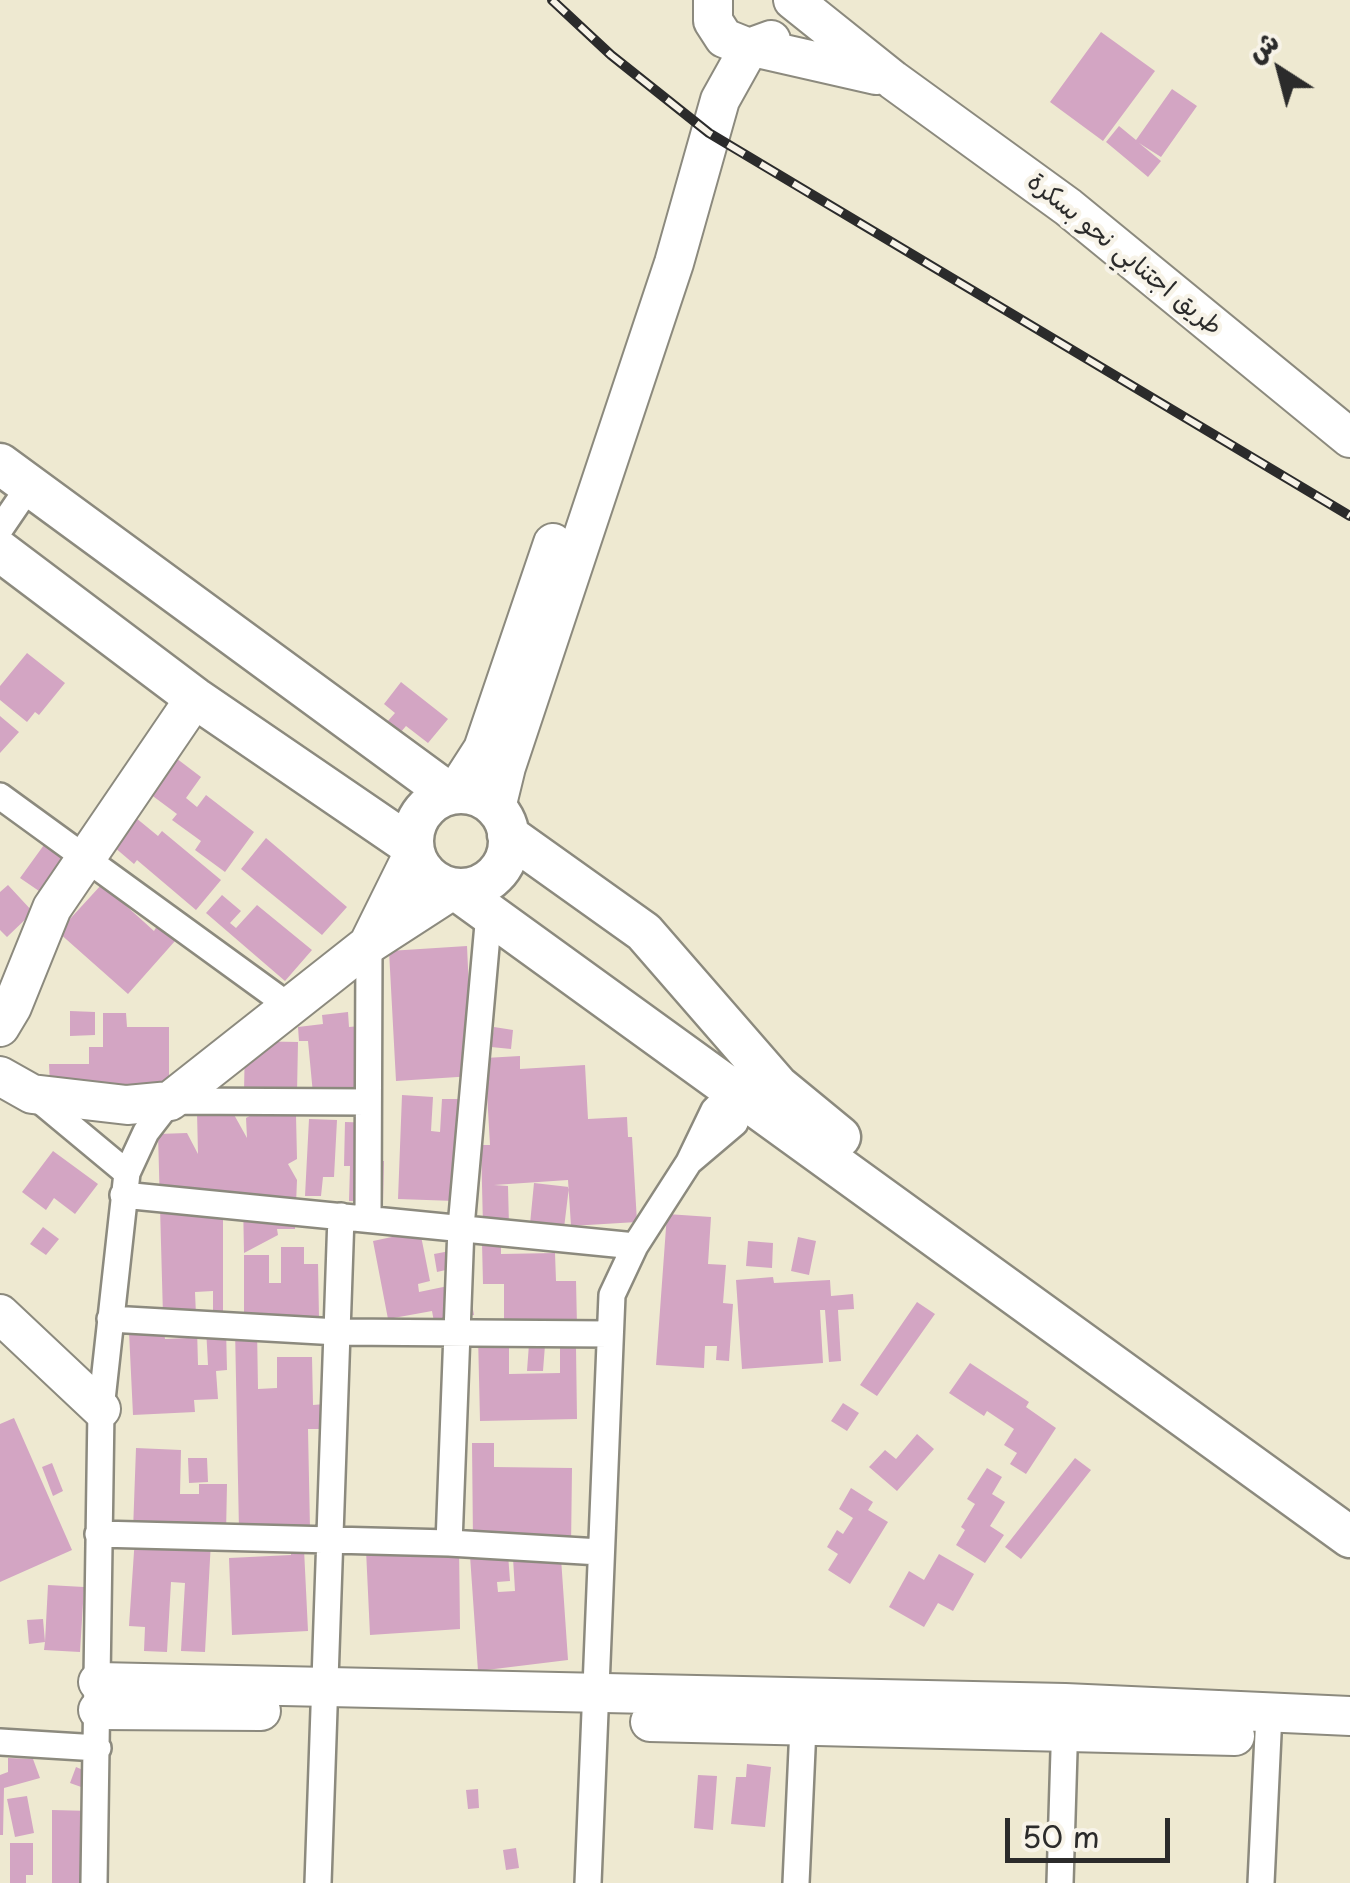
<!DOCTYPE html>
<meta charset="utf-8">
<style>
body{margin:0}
#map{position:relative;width:1350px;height:1883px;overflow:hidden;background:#eee9d1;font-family:"Playpen Sans","Playpen Sans Arabic",sans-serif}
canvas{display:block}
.north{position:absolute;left:1230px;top:20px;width:100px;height:100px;-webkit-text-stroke:8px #f7f3e8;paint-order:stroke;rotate:324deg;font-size:28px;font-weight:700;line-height:40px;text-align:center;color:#2b2b2b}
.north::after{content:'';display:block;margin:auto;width:35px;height:45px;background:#2b2b2b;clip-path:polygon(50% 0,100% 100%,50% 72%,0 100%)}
.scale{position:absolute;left:1005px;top:1818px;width:165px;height:45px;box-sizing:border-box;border:5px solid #2b2b2b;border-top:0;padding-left:12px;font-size:30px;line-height:35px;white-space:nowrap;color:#2b2b2b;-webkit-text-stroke:8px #f7f3e8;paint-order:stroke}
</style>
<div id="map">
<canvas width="1350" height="1883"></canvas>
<div class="north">ش</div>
<div class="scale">50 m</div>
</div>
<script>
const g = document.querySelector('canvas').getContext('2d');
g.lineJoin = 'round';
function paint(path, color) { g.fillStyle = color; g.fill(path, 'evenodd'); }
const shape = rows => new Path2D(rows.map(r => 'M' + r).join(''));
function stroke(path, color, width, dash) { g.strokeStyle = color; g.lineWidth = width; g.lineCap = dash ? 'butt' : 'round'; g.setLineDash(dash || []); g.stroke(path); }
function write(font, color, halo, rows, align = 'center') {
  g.font = font + ' "Playpen Sans","Playpen Sans Arabic",sans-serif'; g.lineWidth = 9; g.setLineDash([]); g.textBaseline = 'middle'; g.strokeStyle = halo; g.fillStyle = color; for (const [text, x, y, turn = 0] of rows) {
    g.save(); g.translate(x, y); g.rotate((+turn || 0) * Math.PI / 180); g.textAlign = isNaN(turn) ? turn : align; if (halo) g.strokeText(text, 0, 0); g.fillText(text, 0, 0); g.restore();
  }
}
paint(shape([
 [1101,32,1155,71,1103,141,1050,102],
 [1172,89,1197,106,1161,157,1139,143,1161,161,1148,177,1106,142,1119,126,1136,140],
 [27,653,65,683,39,715,35,712,27,722,0,700,0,686],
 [401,682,448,719,428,743,406,726,400,733,387,722,395,713,384,704],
 [0,716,19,732,0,753],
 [172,755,201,777,186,798,197,807,206,795,254,832,225,872,195,850,201,841,172,820,177,814,146,791],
 [130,813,158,836,162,831,221,880,196,910,137,860,134,864,107,841],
 [49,838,67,850,39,891,20,878],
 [266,838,347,907,322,935,241,869],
 [102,884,154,931,157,926,175,941,128,994,58,932],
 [8,885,33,912,7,937,0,930,0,892],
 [222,895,241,911,230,923,236,928,257,905,312,950,285,981,206,913],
 [467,946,473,1076,396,1081,389,951],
 [70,1011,95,1012,95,1035,70,1036],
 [348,1012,349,1027,371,1025,377,1088,313,1094,308,1041,299,1041,298,1027,323,1024,322,1015],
 [103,1013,126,1013,127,1027,169,1027,169,1089,50,1086,49,1064,89,1064,89,1047,103,1047],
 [494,1027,513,1030,511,1049,491,1047],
 [245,1041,298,1042,297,1093,244,1092],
 [520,1056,520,1069,585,1065,588,1119,627,1117,628,1137,632,1137,637,1222,571,1226,568,1180,494,1185,508,1186,509,1226,483,1226,481,1145,490,1145,485,1058],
 [402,1095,433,1097,431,1131,440,1132,442,1099,459,1099,455,1201,398,1199],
 [290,1103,296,1115,297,1159,288,1164,297,1180,295,1229,277,1229,278,1235,244,1253,243,1201,223,1209,223,1311,213,1311,213,1291,195,1292,196,1315,163,1316,158,1134,187,1133,198,1154,197,1112,232,1111,247,1138,246,1118,264,1108],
 [309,1119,337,1120,334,1177,323,1177,321,1196,305,1196],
 [345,1122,376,1123,375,1161,384,1161,383,1202,349,1201,350,1166,344,1166],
 [53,1151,98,1184,75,1214,54,1198,46,1210,22,1192],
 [534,1183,569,1187,564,1228,530,1224],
 [667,1214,711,1217,708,1264,726,1265,723,1303,733,1304,729,1361,716,1360,717,1346,705,1346,704,1368,656,1365],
 [43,1227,59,1239,46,1255,30,1244],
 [420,1231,430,1281,418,1284,419,1292,453,1285,450,1269,437,1272,434,1254,450,1251,467,1277,474,1315,434,1322,432,1311,388,1319,373,1241],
 [798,1237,816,1241,809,1275,791,1271],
 [748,1241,773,1243,772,1268,746,1266],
 [501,1242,501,1254,555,1253,556,1281,576,1281,577,1326,504,1327,504,1284,483,1284,482,1243],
 [281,1247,304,1247,304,1264,318,1264,319,1318,244,1319,244,1255,269,1255,269,1283,281,1283],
 [773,1277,774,1283,830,1280,831,1296,853,1294,854,1309,838,1310,841,1361,829,1362,825,1310,820,1310,823,1363,742,1369,736,1280],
 [917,1302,935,1314,877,1396,860,1385],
 [186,1328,197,1328,198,1365,208,1365,206,1328,226,1328,227,1370,216,1371,218,1399,194,1400,195,1412,133,1415,129,1332,164,1330,165,1339,187,1338],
 [235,1328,257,1328,258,1389,277,1388,277,1357,312,1357,313,1405,325,1404,325,1429,308,1429,310,1529,239,1531],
 [509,1334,509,1374,560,1373,560,1348,576,1347,577,1419,480,1421,478,1335],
 [529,1344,545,1345,543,1371,527,1371],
 [970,1363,1029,1402,1026,1407,1056,1428,1026,1474,1010,1464,1017,1453,1004,1445,1014,1429,987,1411,984,1416,949,1393],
 [843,1403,859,1413,847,1431,831,1421],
 [14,1418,72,1550,0,1582,0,1424],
 [917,1434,934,1449,897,1491,869,1467,885,1450,896,1459],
 [472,1443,494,1443,494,1467,572,1468,571,1548,473,1542],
 [136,1448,181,1450,180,1494,199,1494,199,1484,227,1484,226,1534,133,1531],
 [188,1458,207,1458,208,1482,189,1483],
 [1075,1458,1091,1470,1021,1559,1005,1547],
 [52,1463,63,1491,53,1496,42,1467],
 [987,1468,1002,1477,992,1494,1005,1502,990,1526,1004,1535,985,1563,956,1545,965,1530,961,1527,975,1504,967,1499],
 [851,1488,873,1502,868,1510,888,1522,850,1584,828,1570,838,1554,827,1547,837,1530,843,1534,853,1518,839,1509],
 [135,1537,211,1541,205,1652,181,1651,185,1583,171,1582,167,1652,144,1651,145,1627,129,1626],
 [459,1543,460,1629,370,1635,366,1550],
 [291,1549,304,1549,308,1631,232,1635,229,1558,291,1555],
 [508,1554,510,1581,497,1582,498,1592,515,1591,513,1558,561,1558,568,1660,478,1671,470,1556],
 [939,1554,974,1574,953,1611,938,1603,924,1627,889,1607,909,1571,924,1580],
 [48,1585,84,1587,80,1652,44,1650,45,1642,29,1644,27,1620,43,1619,45,1642],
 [8,1758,33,1759,40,1778,4,1788,3,1835,0,1835,0,1775,8,1772],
 [747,1764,771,1767,765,1827,731,1824,736,1777,746,1777],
 [76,1767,90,1773,84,1788,70,1783],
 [698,1775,717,1776,713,1830,694,1828],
 [478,1789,479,1808,468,1809,466,1790],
 [27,1796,34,1833,15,1837,7,1799],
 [52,1810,92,1811,91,1883,52,1883],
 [10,1843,33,1843,33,1875,26,1875,26,1883,10,1883],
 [516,1848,519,1868,506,1870,503,1850]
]), '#d3a5c3');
const street = shape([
 [0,529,30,485],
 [0,796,289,1006],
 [32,1094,127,1173],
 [123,1195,635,1246],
 [368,1219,369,944],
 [110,1319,338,1332,609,1334],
 [98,1534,449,1543,600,1552],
 [449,1543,461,1227,489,913],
 [0,1742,98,1748],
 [94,1883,101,1409,127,1173,146,1132,170,1101,368,1102],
 [318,1883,341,1216],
 [588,1883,612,1295,635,1246,689,1162,714,1110,721,1103,739,1096,741,1106,735,1123,689,1162],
 [796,1883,803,1727],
 [1060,1883,1065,1718],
 [1261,1883,1269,1713]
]);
const secondary = shape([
 [713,0,713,21,724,38,749,48,771,40],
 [793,0,893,80,1068,207,1350,438],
 [753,47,876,75],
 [454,794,483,749,553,543],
 [496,808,506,767,674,263,720,100,749,48],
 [370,941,414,852],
 [0,1027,12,1007,52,908,195,698],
 [0,1076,32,1094,127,1105,170,1101,369,944,454,889],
 [0,1314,101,1409],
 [98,1682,1065,1703,1350,1716],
 [98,1710,261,1711],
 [650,1722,1235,1736]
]);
const primary = shape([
 [0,464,450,794],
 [0,551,195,698,413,847],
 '413 841a48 48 0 1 1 96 0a48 48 0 1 1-96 0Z',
 [508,835,644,932,778,1086,840,1137],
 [455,889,1350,1537]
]);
stroke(street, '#8c8a7e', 30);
stroke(secondary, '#8c8a7e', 42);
stroke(primary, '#8c8a7e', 45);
stroke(street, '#fff', 25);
stroke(secondary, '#fff', 38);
stroke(primary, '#fff', 40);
const rail = shape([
 [552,0,611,55,709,133,1350,516]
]);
stroke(rail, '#2b2b2b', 10);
stroke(rail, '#f7f3e8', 6, [19]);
write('25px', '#2b2b2b', '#f7f3e8', [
 ["طريق اجتنابي نحو بسكرة",1124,255,39]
]);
</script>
